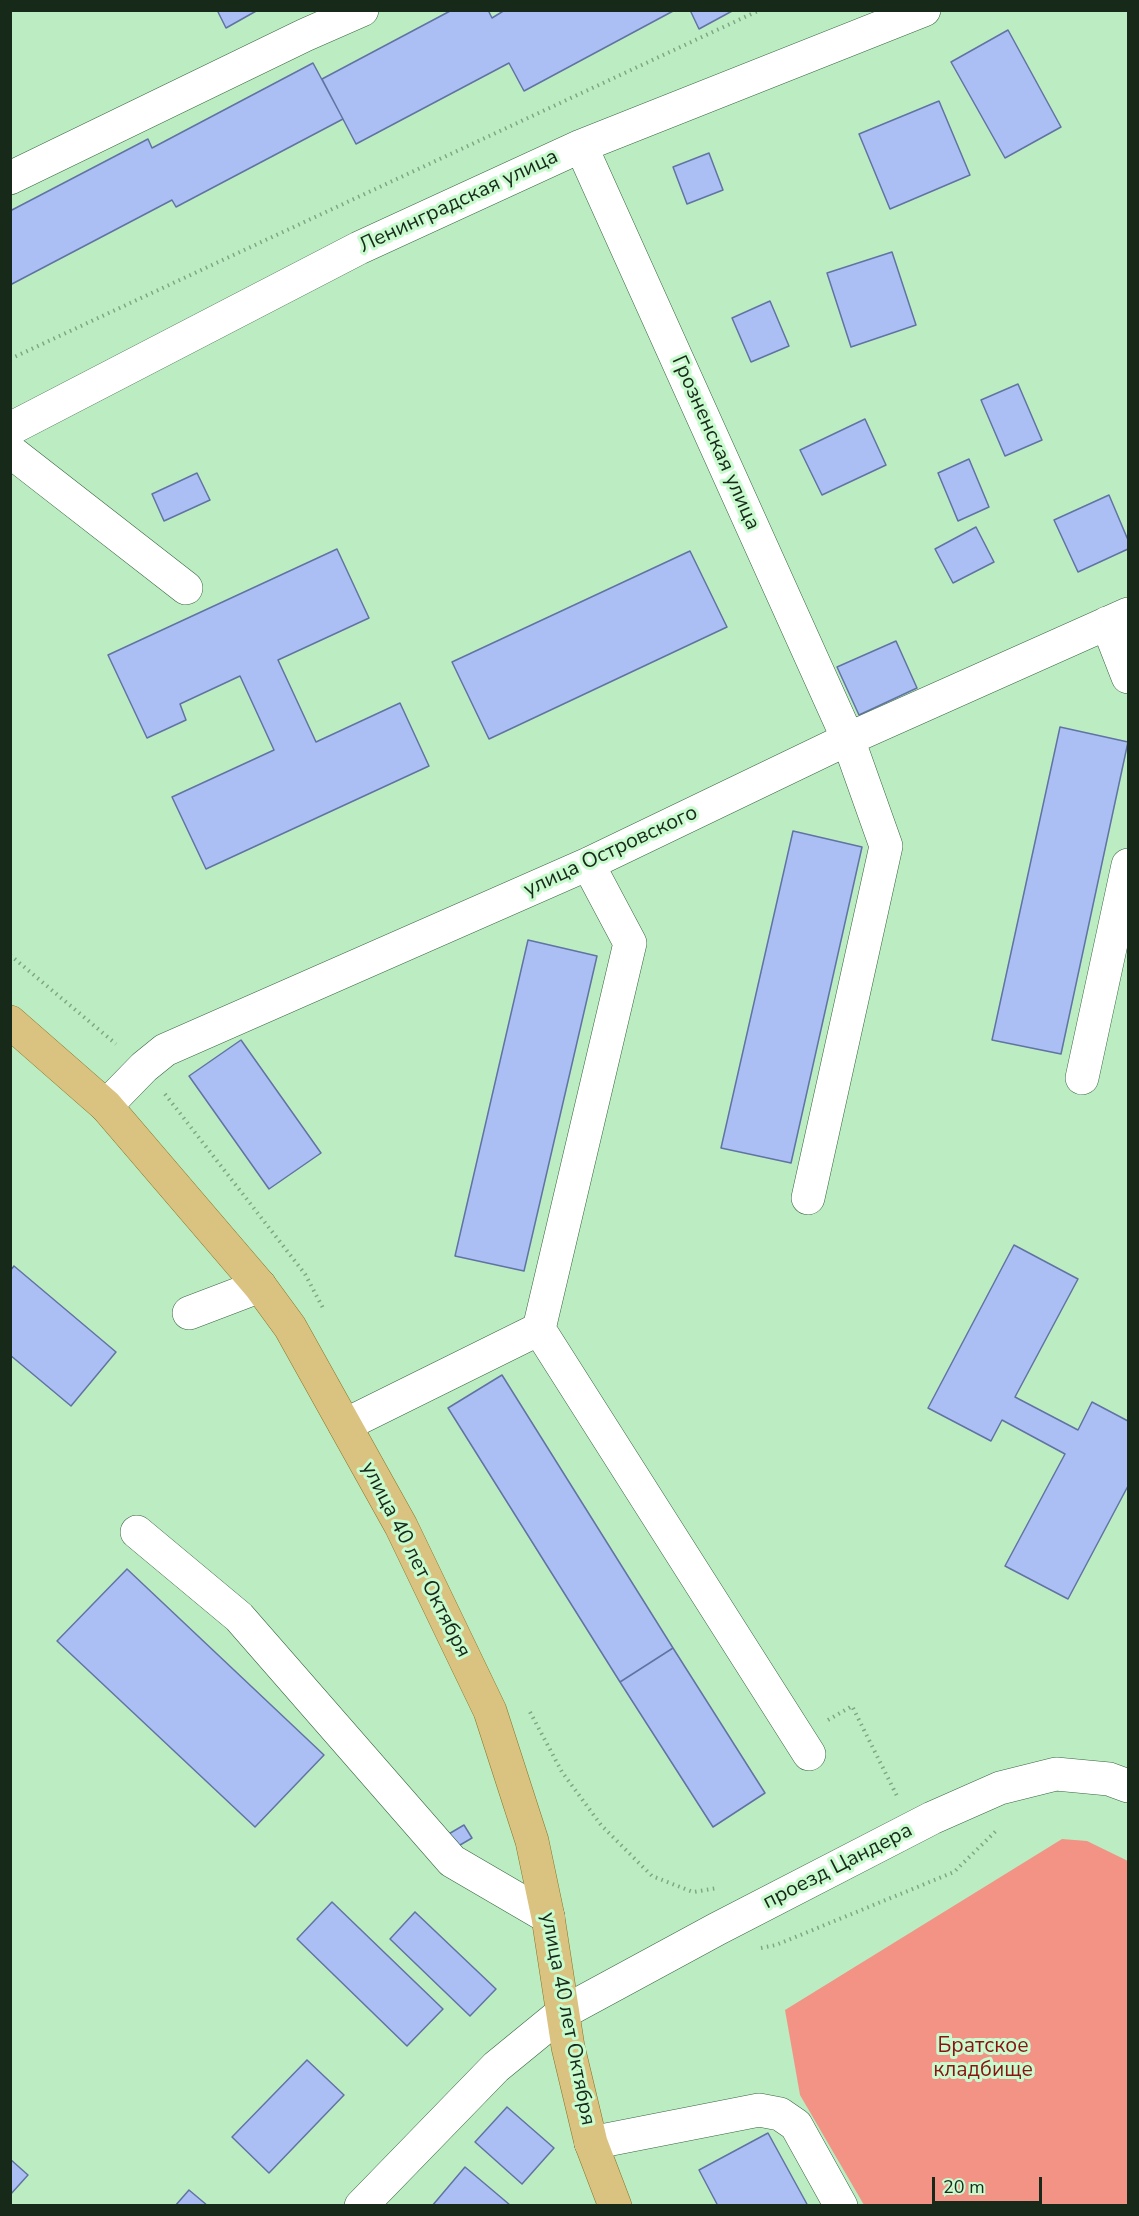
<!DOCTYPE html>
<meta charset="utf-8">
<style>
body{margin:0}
#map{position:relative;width:1139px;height:2216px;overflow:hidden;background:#bcedc2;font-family:"Nunito Sans",sans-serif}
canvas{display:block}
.frame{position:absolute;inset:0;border:12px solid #172a1a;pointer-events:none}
.scale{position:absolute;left:932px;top:2177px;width:110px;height:27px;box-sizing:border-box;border:3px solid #172a1a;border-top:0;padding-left:8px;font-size:18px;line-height:21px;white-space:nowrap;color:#172a1a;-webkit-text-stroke:4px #c9fbcf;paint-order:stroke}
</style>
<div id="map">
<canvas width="1139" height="2216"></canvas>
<div class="frame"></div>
<div class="scale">20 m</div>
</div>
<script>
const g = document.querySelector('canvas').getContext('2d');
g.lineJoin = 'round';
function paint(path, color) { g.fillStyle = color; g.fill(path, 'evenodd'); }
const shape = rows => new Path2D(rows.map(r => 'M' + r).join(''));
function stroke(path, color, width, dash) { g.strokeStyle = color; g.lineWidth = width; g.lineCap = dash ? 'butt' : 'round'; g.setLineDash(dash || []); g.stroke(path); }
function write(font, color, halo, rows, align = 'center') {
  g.font = font + ' "Nunito Sans",sans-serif'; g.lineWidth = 6; g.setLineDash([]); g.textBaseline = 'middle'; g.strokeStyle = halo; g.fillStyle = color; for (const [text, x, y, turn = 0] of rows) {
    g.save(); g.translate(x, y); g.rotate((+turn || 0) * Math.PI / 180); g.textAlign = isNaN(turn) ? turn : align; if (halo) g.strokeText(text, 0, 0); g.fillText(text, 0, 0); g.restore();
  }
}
paint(shape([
 [1062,1839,1087,1841,1128,1861,1128,2205,864,2205,800,2095,785,2010]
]), '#f29386');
const building = shape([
 [217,10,258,10,226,28,217,10],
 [452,10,488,10,492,18,505,10,675,10,524,91,509,63,356,144,322,79,452,10],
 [690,10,734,10,699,29,690,10],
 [1008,30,1061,127,1005,158,951,62,1008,30],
 [313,63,343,119,176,207,172,200,10,285,10,211,148,139,152,148,313,63],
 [939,101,970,175,890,209,859,134,939,101],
 [709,153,723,190,687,204,673,167,709,153],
 [892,252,916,325,851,347,827,273,892,252],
 [770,301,789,346,751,362,732,318,770,301],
 [1018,384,1042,440,1005,456,981,400,1018,384],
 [865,419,886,465,822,495,800,450,865,419],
 [969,459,989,507,958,521,938,473,969,459],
 [197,473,210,500,164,521,152,494,197,473],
 [1109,495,1128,540,1128,549,1078,572,1054,520,1109,495],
 [976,527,994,562,953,583,935,549,976,527],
 [337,549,369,618,278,660,316,742,400,703,429,766,206,869,172,797,274,750,240,676,180,704,186,720,147,738,108,655,337,549],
 [690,551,727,627,489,739,452,662,690,551],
 [896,641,917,688,859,715,837,667,896,641],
 [1060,727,1128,742,1061,1054,992,1040,1060,727],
 [793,831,862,847,791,1163,721,1148,793,831],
 [528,940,597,956,524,1271,455,1256,528,940],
 [241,1040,321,1153,269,1189,189,1076,241,1040],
 [1014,1245,1078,1279,1015,1397,1078,1430,1092,1402,1128,1421,1128,1486,1068,1599,1005,1566,1065,1454,1002,1420,991,1441,928,1408,1014,1245],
 [14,1266,116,1352,71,1406,10,1355,10,1271,14,1266],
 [502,1375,673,1648,620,1682,448,1408,502,1375],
 [127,1569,324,1755,255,1827,57,1641,127,1569],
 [673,1648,765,1793,713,1827,620,1682,673,1648],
 [464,1825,472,1838,455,1848,447,1835,464,1825],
 [332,1902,443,2009,407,2046,297,1939,332,1902],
 [415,1912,496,1989,470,2016,390,1939,415,1912],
 [307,2060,344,2095,269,2173,232,2137,307,2060],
 [507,2107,554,2148,522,2184,475,2142,507,2107],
 [768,2133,808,2206,718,2206,699,2170,768,2133],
 [10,2159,28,2175,10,2195,10,2159],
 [465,2167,510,2205,432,2206,465,2167],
 [189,2190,208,2206,175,2206,189,2190]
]);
paint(building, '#abbff4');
stroke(building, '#6173a3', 1.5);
const minor = shape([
 [581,146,848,739,886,846,808,1198],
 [10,178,305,35,362,10],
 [10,429,359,248,581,146,924,10],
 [10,451,186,588],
 [1107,623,1128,677],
 [588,864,630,943,539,1329,809,1754],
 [1082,1078,1128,865],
 [106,1106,144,1067,165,1050,588,864,848,739,1128,614],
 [189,1313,260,1286],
 [345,1425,539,1329],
 [137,1532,239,1617,452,1861,548,1917],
 [591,2143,759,2110,780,2114,796,2125,841,2206],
 [361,2206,496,2067,562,2013,717,1929,932,1818,1000,1788,1056,1774,1109,1779,1128,1786]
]);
const major = shape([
 [10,1022,106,1106,260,1286,290,1327,401,1526,490,1711,532,1841,548,1917,568,2047,591,2143,615,2206]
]);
stroke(minor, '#37643f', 34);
stroke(major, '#867326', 34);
stroke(shape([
 [10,359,760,10],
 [10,955,116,1044],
 [165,1094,305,1274,324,1310],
 [530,1712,562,1772,601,1825,652,1876,693,1892,717,1888],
 [828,1720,852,1706,898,1798],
 [761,1948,776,1945,954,1872,998,1829]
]), '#80a685', 4, [1.5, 4.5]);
stroke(minor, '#fff', 33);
stroke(major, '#dac280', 33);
write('21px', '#172a1a', '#c9fbcf', [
 ["Ленинградская улица",459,202,-25],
 ["Грозненская улица",715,443,66],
 ["улица Островского",611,852,-25],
 ["улица 40 лет Октября",415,1560,63],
 ["проезд Цандера",838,1867,-27],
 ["улица 40 лет Октября",567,2019,79]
]);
write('21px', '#8a1310', '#c9fbcf', [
 ["Братское",983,2047],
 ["кладбище",983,2071]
]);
</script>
